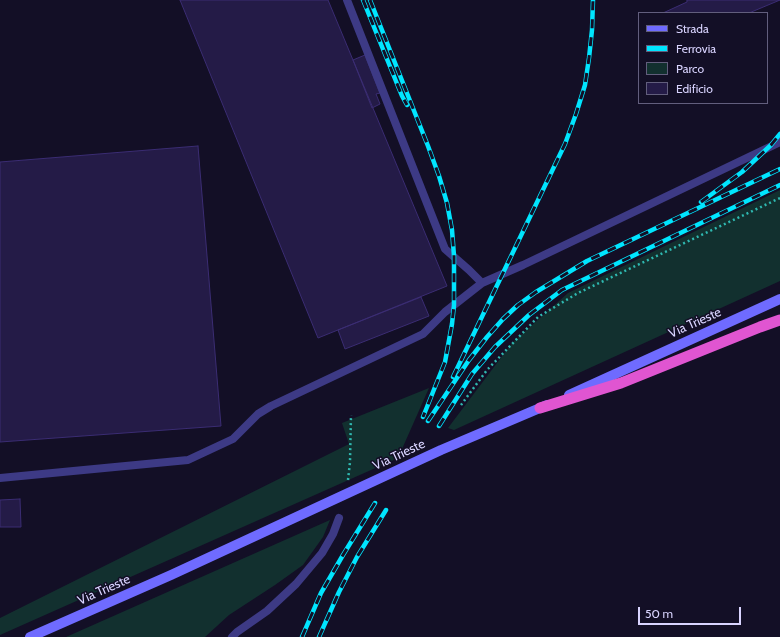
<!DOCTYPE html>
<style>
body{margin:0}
#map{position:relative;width:780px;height:637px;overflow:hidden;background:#130f26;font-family:Cabin,sans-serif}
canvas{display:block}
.legend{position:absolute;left:638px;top:12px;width:130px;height:92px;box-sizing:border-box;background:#130f26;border:1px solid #625e7d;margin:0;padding:5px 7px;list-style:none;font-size:12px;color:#d9d4ff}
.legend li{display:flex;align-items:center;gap:8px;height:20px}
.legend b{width:20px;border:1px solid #625e7d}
.scale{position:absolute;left:638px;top:607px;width:103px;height:18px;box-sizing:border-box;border:2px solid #d9d4ff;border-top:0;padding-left:5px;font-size:12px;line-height:14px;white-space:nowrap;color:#d9d4ff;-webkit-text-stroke:3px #130f26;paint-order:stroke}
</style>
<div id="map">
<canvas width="780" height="637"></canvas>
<ul class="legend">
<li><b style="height:5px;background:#6f6bff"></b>Strada</li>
<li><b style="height:5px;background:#00e5ff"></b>Ferrovia</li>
<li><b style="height:11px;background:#12302f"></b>Parco</li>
<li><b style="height:11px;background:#241b47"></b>Edificio</li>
</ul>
<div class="scale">50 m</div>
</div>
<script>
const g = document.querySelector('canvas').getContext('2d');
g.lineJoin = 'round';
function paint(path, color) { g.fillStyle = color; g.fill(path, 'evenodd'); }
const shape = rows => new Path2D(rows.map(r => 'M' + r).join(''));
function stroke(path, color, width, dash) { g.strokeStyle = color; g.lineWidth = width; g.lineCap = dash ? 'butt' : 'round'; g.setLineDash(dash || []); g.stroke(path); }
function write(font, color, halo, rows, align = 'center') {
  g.font = font + ' Cabin,sans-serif'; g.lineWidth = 3; g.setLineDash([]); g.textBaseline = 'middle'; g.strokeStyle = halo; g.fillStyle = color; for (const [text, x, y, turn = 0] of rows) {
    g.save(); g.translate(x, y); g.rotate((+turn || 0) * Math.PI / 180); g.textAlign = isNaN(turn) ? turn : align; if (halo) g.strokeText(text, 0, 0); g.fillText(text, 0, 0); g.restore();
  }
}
paint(shape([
 [780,190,780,281,454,430,448,428,512,343,568,293],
 [429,388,398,458,0,635,0,618,349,444,342,423],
 [330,520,323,537,303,565,275,585,229,615,205,637,66,637]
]), '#12302f');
const building = shape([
 [180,0,328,0,447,286,318,338,180,0],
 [687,0,780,0,749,13,663,13,687,2,687,0],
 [365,55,380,93,376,94,380,104,372,108,353,60,365,55],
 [198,146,221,426,0,442,0,162,198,146],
 [421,297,429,316,345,349,338,330,421,297],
 [20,499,21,527,0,527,0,500,20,499]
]);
paint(building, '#241b47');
stroke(building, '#3b2d73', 1);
stroke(shape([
 [461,405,487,370,538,317,578,293,780,198],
 [348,480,350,462,351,415]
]), '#2fb8b0', 2.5, [2, 3]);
stroke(shape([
 [347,0,445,249,469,270,482,283],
 [0,478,188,460,233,439,258,414,271,406,423,334,445,312,482,283,523,265,780,142],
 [232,637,237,632,267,611,296,584,322,553,333,534,339,518]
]), '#3d3a85', 8);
stroke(shape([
 [569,395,780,299],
 [30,637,171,575,441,450,547,405]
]), '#6f6bff', 10);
stroke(shape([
 [540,408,621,383,760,327,780,320]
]), '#e055d1', 11);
const rail = shape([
 [363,0,402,96,407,105],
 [370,0,428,146,439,176,447,203,452,230,454,256,454,305,452,324,445,362,423,417],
 [701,202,742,172,771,145,780,134],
 [453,377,565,144,576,114,585,85,589,58,592,30,593,0],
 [428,421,469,360,487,337,503,319,518,305,536,292,587,261,780,169],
 [439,426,472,374,495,347,529,315,562,290,780,185],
 [302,637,321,593,343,555,375,503],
 [319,637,339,592,357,557,386,510]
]);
stroke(rail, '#00e5ff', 4.5);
stroke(rail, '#130f26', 3, [9]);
write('13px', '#d9d4ff', '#130f26', [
 ["Via Trieste",695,323,-24],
 ["Via Trieste",399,455,-25],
 ["Via Trieste",104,590,-24]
]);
</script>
